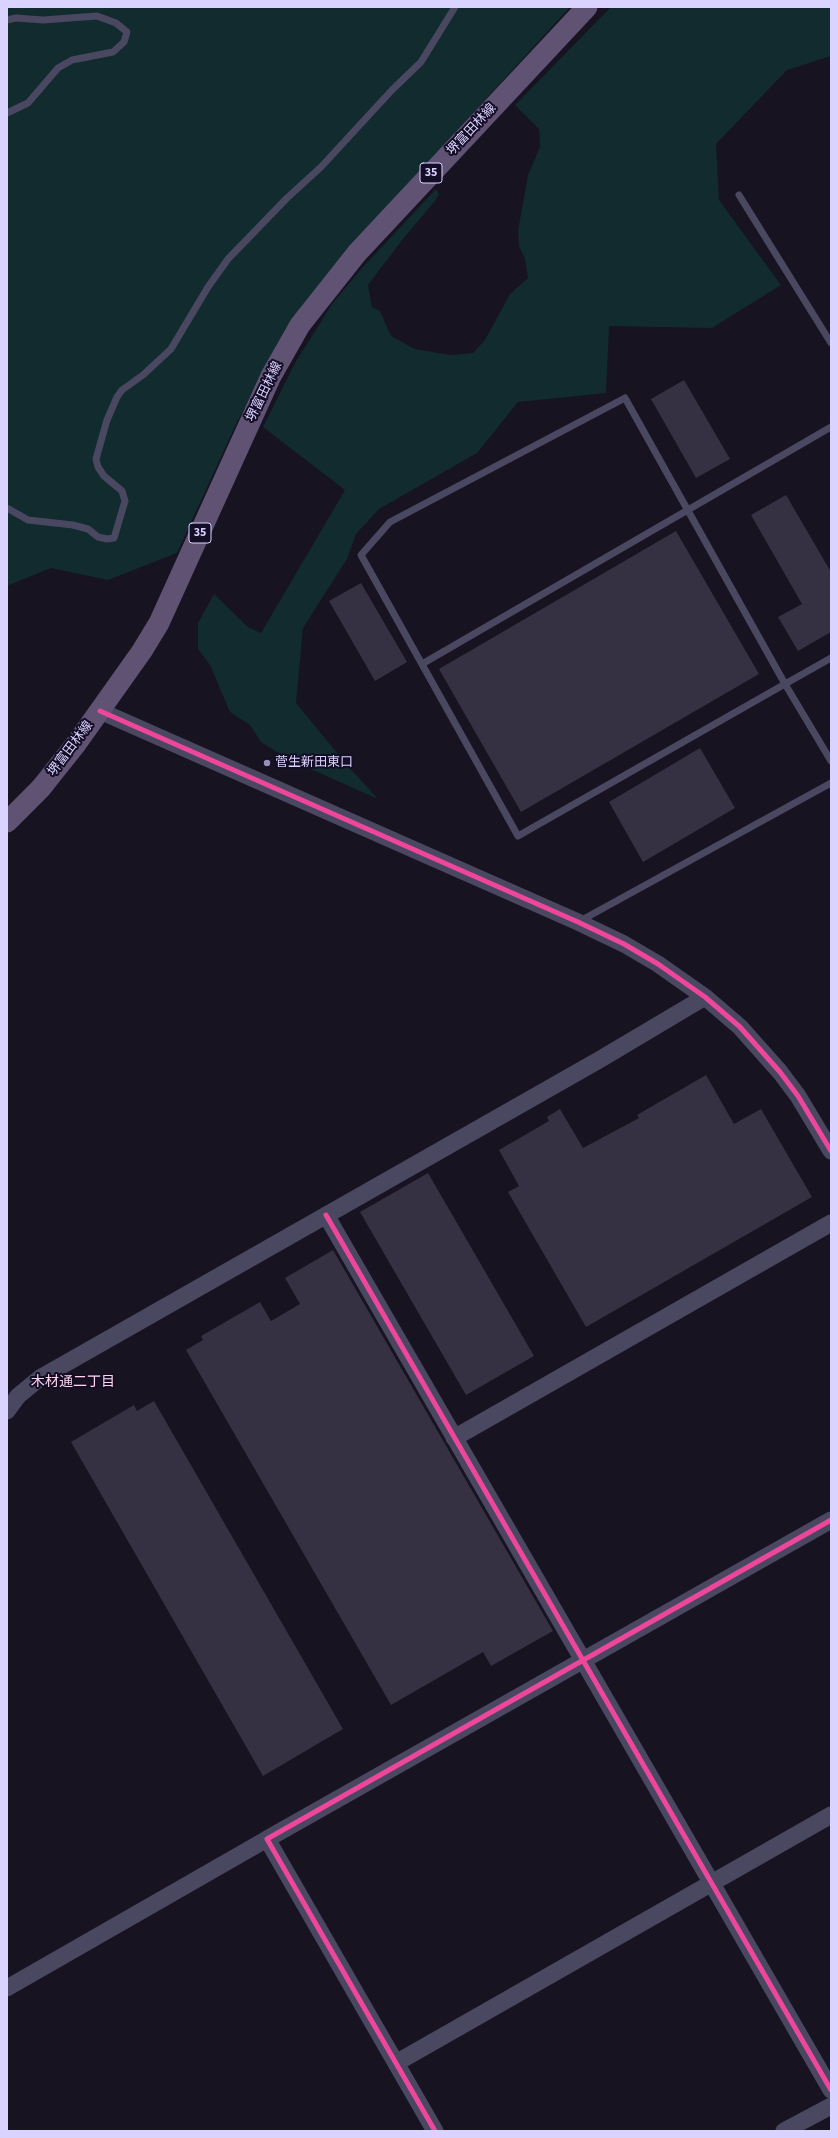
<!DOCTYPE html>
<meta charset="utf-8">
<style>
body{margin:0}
#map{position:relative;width:838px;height:2138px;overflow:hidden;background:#171320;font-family:"Source Sans 3",sans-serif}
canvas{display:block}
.frame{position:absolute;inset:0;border:8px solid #dbd3ff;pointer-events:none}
</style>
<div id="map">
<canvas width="838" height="2138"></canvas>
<div class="frame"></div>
</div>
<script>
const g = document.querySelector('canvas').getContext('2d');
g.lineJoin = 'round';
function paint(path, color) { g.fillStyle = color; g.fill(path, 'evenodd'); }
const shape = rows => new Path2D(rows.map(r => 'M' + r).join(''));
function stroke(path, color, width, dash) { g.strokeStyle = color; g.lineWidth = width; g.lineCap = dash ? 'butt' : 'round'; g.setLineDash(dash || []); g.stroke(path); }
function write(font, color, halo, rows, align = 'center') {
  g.font = font + ' "Source Sans 3","Noto Sans JP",sans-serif'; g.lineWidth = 4; g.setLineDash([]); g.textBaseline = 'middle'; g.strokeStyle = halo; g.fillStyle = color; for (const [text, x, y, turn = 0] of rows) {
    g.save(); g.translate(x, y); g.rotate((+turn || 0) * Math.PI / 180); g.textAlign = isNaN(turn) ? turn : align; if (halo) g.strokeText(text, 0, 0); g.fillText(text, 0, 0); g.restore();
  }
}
paint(shape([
 [7,7,570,7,392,202,263,377,237,422,177,553,108,580,51,568,7,586],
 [611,7,831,7,831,56,787,70,716,144,719,200,781,285,712,328,609,326,606,393,518,402,477,453,379,509,356,534,347,559,303,628,296,703,347,765,378,799,288,759,261,742,250,725,230,712,210,665,198,649,198,623,214,594,248,627,261,633,345,490,263,427,295,363,332,304,362,268,436,189,439,194,435,201,403,239,368,285,372,307,380,311,391,336,415,349,450,355,473,353,485,340,510,294,528,278,525,259,519,246,518,231,528,175,540,147,539,129,515,105]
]), '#112b2f');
paint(shape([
 [684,380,730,459,696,478,651,399],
 [786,495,831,572,831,632,798,651,778,617,802,604,751,515],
 [676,531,759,674,521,812,439,669],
 [361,583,407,662,375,681,329,601],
 [700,748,735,808,643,862,609,802],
 [706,1075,734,1124,761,1109,812,1197,586,1327,508,1192,519,1186,499,1150,549,1121,547,1117,560,1109,583,1148,639,1118,637,1115],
 [428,1173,534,1356,466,1395,360,1212],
 [333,1250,553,1631,491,1666,483,1652,391,1705,186,1350,203,1340,201,1336,260,1302,271,1321,300,1304,285,1278],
 [154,1401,343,1729,263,1776,71,1442,134,1405,137,1411]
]), '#353142');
stroke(shape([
 [7,20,16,18,43,20,97,16,116,23,127,32,124,42,113,52,72,60,58,68,28,103,7,113],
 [739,195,831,343],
 [625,398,785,684,518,836,361,555,390,522,625,398],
 [7,508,28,520,73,525,88,529,98,537,107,539,114,538,125,501,122,491,104,476,98,467,96,459,107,420,117,397,122,390,143,375,171,349,208,287,228,259,287,198,321,167,392,90,421,62,455,7],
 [831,658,785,684,831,761],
 [422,664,831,427],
 [580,921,831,783]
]), '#4a4761', 7);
stroke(shape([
 [100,711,578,922,624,944,658,964,705,997,740,1027,780,1072,798,1096,831,1151],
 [326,1215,831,2090],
 [7,1411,18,1396,40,1378,599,1060,705,997],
 [454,1438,831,1223],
 [7,1988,267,1839],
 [396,2063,831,1815],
 [435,2131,267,1839,831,1520],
 [784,2131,831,2106]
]), '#4a4761', 17);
stroke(shape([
 [7,822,41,788,76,744,142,651,159,623,271,376,300,325,357,253,587,7]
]), '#605272', 21);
stroke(shape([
 [100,711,578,922,624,944,658,964,705,997,740,1027,780,1072,798,1096,831,1151],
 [326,1215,831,2090],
 [435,2131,267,1839,831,1520]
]), '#ed469a', 5);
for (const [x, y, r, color] of [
 [267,763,4,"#9690b1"]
]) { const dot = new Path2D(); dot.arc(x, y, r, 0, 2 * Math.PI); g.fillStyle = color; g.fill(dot); stroke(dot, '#140d26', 1.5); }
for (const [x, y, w] of [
 [431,173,22],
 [200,533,22]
]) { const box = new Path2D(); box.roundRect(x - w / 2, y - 10, w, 20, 3); g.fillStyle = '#140d26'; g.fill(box); stroke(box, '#dbd3ff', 1); }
write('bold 12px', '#dbd3ff', null, [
 ["35",431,173],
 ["35",200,533]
]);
write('13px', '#dbd3ff', '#140d26', [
 ["堺富田林線",472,130,-47],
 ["堺富田林線",265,392,-64],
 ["堺富田林線",71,749,-53]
]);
write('13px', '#dbd3ff', '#140d26', [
 ["菅生新田東口",275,763]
], 'left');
write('14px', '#ffd5ec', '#140d26', [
 ["木材通二丁目",73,1383]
]);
</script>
